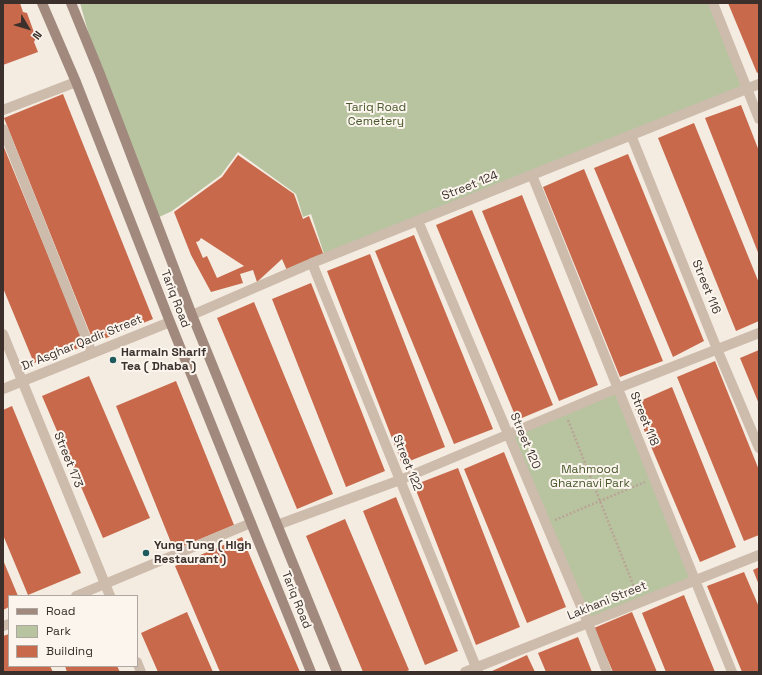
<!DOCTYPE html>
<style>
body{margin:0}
#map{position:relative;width:762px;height:675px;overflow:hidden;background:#f4ebe1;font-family:"Space Grotesk",sans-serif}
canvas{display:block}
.frame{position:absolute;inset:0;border:4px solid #3b302b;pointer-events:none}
.legend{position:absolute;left:8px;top:595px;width:130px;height:72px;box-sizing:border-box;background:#fbf5ee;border:1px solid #aea6a0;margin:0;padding:5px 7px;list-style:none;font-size:12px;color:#3b302b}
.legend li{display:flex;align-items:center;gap:8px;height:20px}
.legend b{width:20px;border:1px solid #aea6a0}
.north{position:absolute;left:8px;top:8px;width:40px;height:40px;-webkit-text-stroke:3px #fbf5ee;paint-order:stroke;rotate:128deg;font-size:11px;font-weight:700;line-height:16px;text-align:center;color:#3b302b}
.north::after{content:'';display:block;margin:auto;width:14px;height:18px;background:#3b302b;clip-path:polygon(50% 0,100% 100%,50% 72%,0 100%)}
</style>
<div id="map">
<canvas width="762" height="675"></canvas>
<div class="frame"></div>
<ul class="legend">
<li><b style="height:5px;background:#a18a7d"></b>Road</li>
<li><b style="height:11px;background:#b8c4a0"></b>Park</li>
<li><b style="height:11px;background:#c8694b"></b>Building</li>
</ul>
<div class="north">N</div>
</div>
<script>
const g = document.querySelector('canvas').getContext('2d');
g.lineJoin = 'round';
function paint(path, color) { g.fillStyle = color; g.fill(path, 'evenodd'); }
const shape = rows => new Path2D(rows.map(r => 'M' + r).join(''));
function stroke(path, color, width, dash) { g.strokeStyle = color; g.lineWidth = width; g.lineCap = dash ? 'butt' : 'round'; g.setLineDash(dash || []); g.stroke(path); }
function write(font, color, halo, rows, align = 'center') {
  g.font = font + ' "Space Grotesk",sans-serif'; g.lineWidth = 4; g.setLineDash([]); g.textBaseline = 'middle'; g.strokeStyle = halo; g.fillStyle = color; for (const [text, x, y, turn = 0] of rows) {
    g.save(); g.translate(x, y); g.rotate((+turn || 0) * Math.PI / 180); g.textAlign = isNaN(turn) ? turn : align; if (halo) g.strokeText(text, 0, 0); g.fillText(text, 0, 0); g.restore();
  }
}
paint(shape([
 [80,3,713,3,747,89,325,257,311,214,303,217,296,194,238,152,221,175,172,211,155,219,100,74],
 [618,388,696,580,588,623,508,434]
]), '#b8c4a0');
paint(shape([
 [3,3,20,3,23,12,27,13,36,38,34,42,38,52,3,65],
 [728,3,759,3,759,72,757,73],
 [63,94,153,319,94,343,4,118],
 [741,105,759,151,759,255,705,118],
 [694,123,759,283,759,321,736,331,658,138],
 [3,145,85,346,34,363,3,288],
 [628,154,704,341,673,357,594,168],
 [238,155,294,194,303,219,309,216,326,261,289,275,282,259,257,282,253,270,240,274,243,283,211,292,191,255,174,212,222,177],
 [201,238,244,266,217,278,207,256,203,258,196,242,199,241],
 [584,169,663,361,620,377,543,187],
 [522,195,598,385,559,401,482,211],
 [472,210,553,405,517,420,436,225],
 [414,235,493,429,454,444,375,251],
 [370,254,445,447,402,464,327,271],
 [311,283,385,471,346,487,272,299],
 [254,302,333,494,297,509,217,318],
 [759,350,759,404,740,358],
 [715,361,759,470,759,535,744,541,677,377],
 [89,376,150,518,103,538,42,396],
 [176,381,234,525,174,550,116,406],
 [672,387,736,547,700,562,633,404],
 [12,406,81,573,28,595,3,535,3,410],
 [504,452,566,607,527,623,464,469],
 [458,468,520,627,476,645,414,485],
 [396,497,458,651,425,665,363,511],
 [345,519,409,670,405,672,363,672,306,536],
 [242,537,258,575,300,672,220,672,175,566],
 [3,560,18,596,9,596,9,607,3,610],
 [759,567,759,585,753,570],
 [744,572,759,607,759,672,742,672,707,586],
 [684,595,706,650,715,672,666,672,642,613],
 [187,612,213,672,158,672,141,633],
 [632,612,657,672,613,672,594,628],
 [9,634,9,666,50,666,53,672,3,672,3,636],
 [578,637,592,672,546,672,538,653],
 [527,655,535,672,490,672],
 [65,666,117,666,120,672,67,672]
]), '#c8694b');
stroke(shape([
 [568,420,636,592],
 [555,520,645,482]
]), '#b9a596', 2.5, [2, 2]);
stroke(shape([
 [713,3,759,119],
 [3,110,76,82],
 [3,129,92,353],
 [631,135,717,349,759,448],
 [532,175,732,672],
 [418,221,588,623,607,672],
 [312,263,478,672],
 [192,315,312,263,759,84],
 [3,334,110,596],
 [3,389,170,322],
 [277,525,400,480,618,388,759,333],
 [76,596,251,523],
 [3,626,9,624],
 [137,662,141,672],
 [465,672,759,555]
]), '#cdbbac', 10);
stroke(shape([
 [42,3,76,82,170,322,311,672],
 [71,3,100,74,192,315,337,672]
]), '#a18a7d', 10);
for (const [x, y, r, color] of [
 [113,360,4,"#1f5a5e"],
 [146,553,4,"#1f5a5e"]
]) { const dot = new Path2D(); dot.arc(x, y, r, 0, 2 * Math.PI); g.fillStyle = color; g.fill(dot); stroke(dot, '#fbf5ee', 1.5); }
write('12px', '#4a5a2e', '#fbf5ee', [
 ["Tariq Road",376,108],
 ["Cemetery",376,122],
 ["Mahmood",590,470],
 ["Ghaznavi Park",590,484]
]);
write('12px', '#3b302b', '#fbf5ee', [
 ["Street 124",470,186,-22],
 ["Street 116",706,287,68],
 ["Tariq Road",175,299,69],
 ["Dr Asghar Qadir Street",82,343,-22],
 ["Street 118",644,419,68],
 ["Street 120",525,441,67],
 ["Street 173",68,460,68],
 ["Street 122",407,463,68],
 ["Tariq Road",296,600,68],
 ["Lakhani Street",607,601,-22]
]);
write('bold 12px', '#3b302b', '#fbf5ee', [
 ["Harmain Sharif",121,353],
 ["Tea ( Dhaba )",121,367],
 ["Yung Tung ( High",154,546],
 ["Restaurant )",154,560]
], 'left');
</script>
